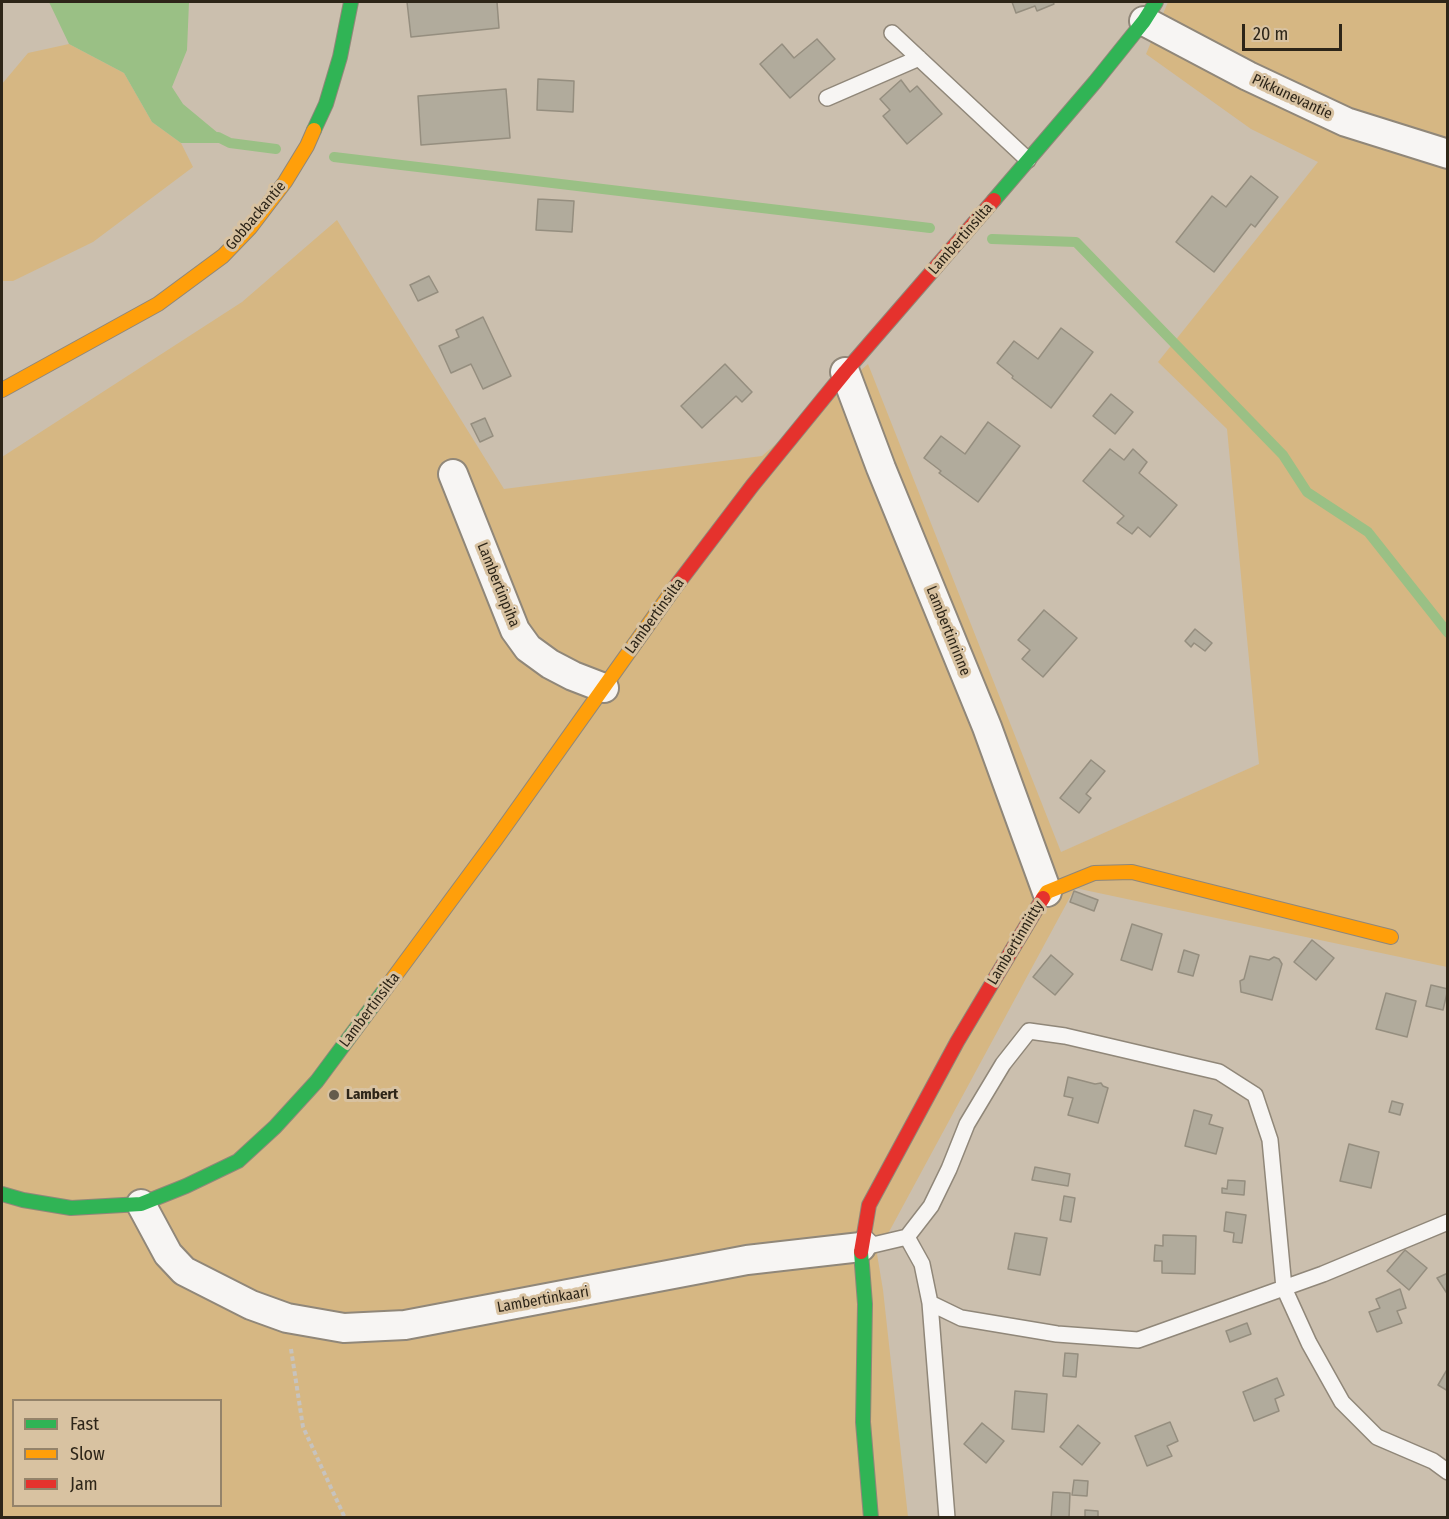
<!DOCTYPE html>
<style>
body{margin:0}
#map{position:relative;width:1449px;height:1519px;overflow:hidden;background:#cbbfae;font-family:"Fira Sans Condensed",sans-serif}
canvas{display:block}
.frame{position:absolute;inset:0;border:3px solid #2d2518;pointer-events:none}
.legend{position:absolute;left:12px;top:1399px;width:210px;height:108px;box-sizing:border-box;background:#d8c2a1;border:2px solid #94836a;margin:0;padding:8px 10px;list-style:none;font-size:18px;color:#2d2518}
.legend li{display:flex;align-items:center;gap:12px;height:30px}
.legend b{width:30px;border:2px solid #94836a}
.scale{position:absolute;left:1242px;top:24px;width:100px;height:27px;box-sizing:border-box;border:3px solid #2d2518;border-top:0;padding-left:8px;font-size:18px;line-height:21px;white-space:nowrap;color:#2d2518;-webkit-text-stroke:4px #d8c2a1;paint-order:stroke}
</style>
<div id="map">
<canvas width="1449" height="1519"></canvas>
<div class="frame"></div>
<ul class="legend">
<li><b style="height:8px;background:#30b455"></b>Fast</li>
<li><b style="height:8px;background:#ff9f0a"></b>Slow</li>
<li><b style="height:8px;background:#e5322d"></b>Jam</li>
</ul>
<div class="scale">20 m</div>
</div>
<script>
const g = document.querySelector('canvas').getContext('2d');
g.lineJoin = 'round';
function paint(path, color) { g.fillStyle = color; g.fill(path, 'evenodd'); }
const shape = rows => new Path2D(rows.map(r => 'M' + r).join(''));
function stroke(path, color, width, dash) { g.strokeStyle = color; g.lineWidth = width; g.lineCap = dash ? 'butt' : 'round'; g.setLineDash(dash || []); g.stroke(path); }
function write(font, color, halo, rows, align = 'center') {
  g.font = font + ' "Fira Sans Condensed",sans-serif'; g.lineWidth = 6; g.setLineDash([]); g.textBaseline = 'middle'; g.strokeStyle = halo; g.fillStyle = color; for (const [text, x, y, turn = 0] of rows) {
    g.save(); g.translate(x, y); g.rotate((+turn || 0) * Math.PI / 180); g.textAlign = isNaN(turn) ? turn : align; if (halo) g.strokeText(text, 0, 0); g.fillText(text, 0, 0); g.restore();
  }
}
paint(shape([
 [1168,2,1447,2,1447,967,1075,888,877,1254,883,1290,908,1517,2,1518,2,457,242,302,337,220,504,489,762,456,868,364,1061,852,1259,764,1227,429,1158,362,1318,162,1251,129,1146,54],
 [14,1400,220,1400,220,1506,14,1506],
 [69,44,124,73,152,122,181,143,193,167,93,242,13,281,2,281,2,84,28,53]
]), '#d6b783');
paint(shape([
 [49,2,189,2,187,50,172,87,183,104,230,143,181,143,152,122,124,73,69,44]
]), '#9ac085');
stroke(shape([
 [218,137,230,143,276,149],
 [334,157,930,228],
 [992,239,1076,242,1283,455,1307,492,1368,532,1448,633]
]), '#9ac085', 10);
const building = shape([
 [407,2,497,2,499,28,411,37,407,2],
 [1012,2,1053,2,1054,4,1037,11,1035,6,1016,13,1012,2],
 [817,39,835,59,790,98,760,64,782,44,794,58,817,39],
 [538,79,574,81,573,112,537,110,538,79],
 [901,80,910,92,917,86,942,114,907,144,883,116,890,110,880,99,901,80],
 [506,89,510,138,421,145,418,96,506,89],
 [1251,176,1278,197,1255,227,1251,224,1214,272,1176,242,1212,196,1226,207,1251,176],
 [538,199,574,201,572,232,536,230,538,199],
 [429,276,438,292,418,301,410,285,429,276],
 [483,317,511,376,483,389,471,364,451,373,439,346,459,337,456,330,483,317],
 [1061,328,1093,352,1051,408,1012,378,1013,376,997,363,1014,341,1038,359,1061,328],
 [725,364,752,392,742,402,736,396,702,428,681,406,725,364],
 [1111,394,1133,412,1115,434,1093,416,1111,394],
 [485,418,493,436,480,442,471,424,485,418],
 [988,422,1020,446,978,502,939,473,941,471,924,458,941,436,965,454,988,422],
 [1110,449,1124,460,1133,449,1147,462,1139,473,1177,505,1150,537,1138,527,1132,534,1117,523,1124,516,1083,481,1110,449],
 [1044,610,1077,638,1043,677,1022,659,1030,650,1018,640,1044,610],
 [1195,629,1212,643,1205,651,1194,643,1191,647,1185,641,1195,629],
 [1091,760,1105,771,1086,794,1091,798,1079,813,1060,798,1091,760],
 [1074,891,1098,900,1094,911,1070,902,1074,891],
 [1132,924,1162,934,1152,970,1121,960,1132,924],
 [1312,940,1334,958,1316,980,1294,962,1312,940],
 [1184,950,1199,955,1193,976,1178,972,1184,950],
 [1051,955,1073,974,1055,995,1033,977,1051,955],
 [1250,956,1269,960,1274,957,1279,959,1282,964,1272,1000,1241,992,1240,981,1244,979,1250,956],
 [1431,985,1448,989,1443,1010,1426,1006,1431,985],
 [1386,993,1416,1001,1407,1037,1376,1029,1386,993],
 [1068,1077,1095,1084,1101,1083,1103,1086,1108,1088,1098,1123,1068,1115,1073,1098,1064,1096,1068,1077],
 [1392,1101,1403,1104,1400,1115,1389,1112,1392,1101],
 [1194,1110,1212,1115,1209,1124,1223,1128,1216,1154,1185,1146,1194,1110],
 [1349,1144,1379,1152,1371,1188,1340,1181,1349,1144],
 [1035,1167,1070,1174,1068,1186,1032,1180,1035,1167],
 [1228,1180,1245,1181,1244,1195,1222,1193,1222,1188,1227,1189,1228,1180],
 [1064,1196,1075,1198,1071,1222,1060,1220,1064,1196],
 [1226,1212,1246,1215,1242,1243,1233,1242,1234,1233,1224,1231,1226,1212],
 [1015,1233,1047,1238,1040,1275,1008,1269,1015,1233],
 [1163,1235,1196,1236,1195,1274,1162,1273,1162,1261,1154,1261,1155,1245,1163,1246,1163,1235],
 [1405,1250,1427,1268,1409,1290,1387,1271,1405,1250],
 [1448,1273,1448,1295,1437,1278,1448,1273],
 [1400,1289,1406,1308,1397,1311,1402,1323,1377,1332,1369,1312,1380,1308,1376,1299,1400,1289],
 [1247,1323,1251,1334,1230,1342,1226,1331,1247,1323],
 [1065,1353,1078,1354,1076,1377,1063,1376,1065,1353],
 [1448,1368,1448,1391,1438,1385,1448,1368],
 [1277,1378,1284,1395,1275,1399,1279,1411,1254,1421,1243,1392,1277,1378],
 [1015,1391,1047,1394,1044,1432,1012,1429,1015,1391],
 [1170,1422,1178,1441,1167,1446,1172,1456,1147,1466,1135,1436,1170,1422],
 [982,1423,1004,1441,986,1463,964,1444,982,1423],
 [1078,1425,1100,1443,1082,1465,1060,1447,1078,1425],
 [1074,1480,1088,1481,1087,1496,1072,1495,1074,1480],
 [1053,1492,1070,1493,1069,1518,1051,1518,1053,1492],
 [1085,1510,1098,1511,1098,1518,1085,1518,1085,1510]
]);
paint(building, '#b1ab9c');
stroke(building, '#958e7f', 1.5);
const lane = shape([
 [892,33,1028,160],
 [827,98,919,58],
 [864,1236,873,1245,907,1237,931,1206,949,1169,967,1124,1003,1064,1029,1031,1065,1036,1219,1072,1255,1095,1270,1140,1284,1288,1309,1343,1342,1402,1377,1437,1433,1461,1448,1472],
 [907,1237,922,1264,930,1303,961,1318,1057,1334,1138,1340,1323,1274,1448,1222],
 [930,1303,947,1518]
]);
const street = shape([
 [1144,21,1248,76,1346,122,1448,154],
 [845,372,881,468,987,727,1047,892],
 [453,474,515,630,528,648,550,664,573,676,604,688],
 [141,1204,168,1254,184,1271,251,1305,287,1318,344,1328,405,1325,747,1260,861,1247]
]);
const fast = shape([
 [314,130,326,104,340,57,351,2],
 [994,200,1095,82,1144,21,1156,2],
 [2,1194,23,1200,71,1208,141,1204,186,1186,238,1161,275,1127,317,1081,386,988],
 [861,1252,865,1304,863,1422,871,1518]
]);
const slow = shape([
 [2,390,158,304,223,256,250,228,285,182,307,146,314,130],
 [1043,898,1047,892,1094,873,1132,872,1391,937],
 [386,988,496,839,673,590]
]);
const jam = shape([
 [673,590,752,486,845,372,994,200],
 [861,1252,869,1205,957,1042,1043,898]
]);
stroke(lane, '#908779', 18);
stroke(street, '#908779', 32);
stroke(fast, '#908779', 16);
stroke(slow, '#908779', 16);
stroke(jam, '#908779', 16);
stroke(shape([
 [291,1349,303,1427,345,1518]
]), '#c7c3be', 4, [4.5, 3]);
stroke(lane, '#f7f5f3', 15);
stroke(street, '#f7f5f3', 28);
stroke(fast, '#30b455', 14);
stroke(slow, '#ff9f0a', 14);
stroke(jam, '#e5322d', 14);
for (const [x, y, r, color] of [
 [334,1095,6,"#645b4c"]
]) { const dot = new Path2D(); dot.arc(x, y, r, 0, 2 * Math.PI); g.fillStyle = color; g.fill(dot); stroke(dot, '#d8c2a1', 2); }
write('15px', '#2d2518', '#d8c2a1', [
 ["Pikkunevantie",1292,97,25],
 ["Gobbackantie",256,216,-50],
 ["Lambertinsilta",961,239,-49],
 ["Lambertinpiha",498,585,68],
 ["Lambertinsilta",655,616,-54],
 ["Lambertinrinne",948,631,68],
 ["Lambertinniitty",1016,943,-59],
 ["Lambertinsilta",370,1010,-53],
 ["Lambertinkaari",543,1300,-10]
]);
write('bold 15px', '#2d2518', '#d8c2a1', [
 ["Lambert",346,1095]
], 'left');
</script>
